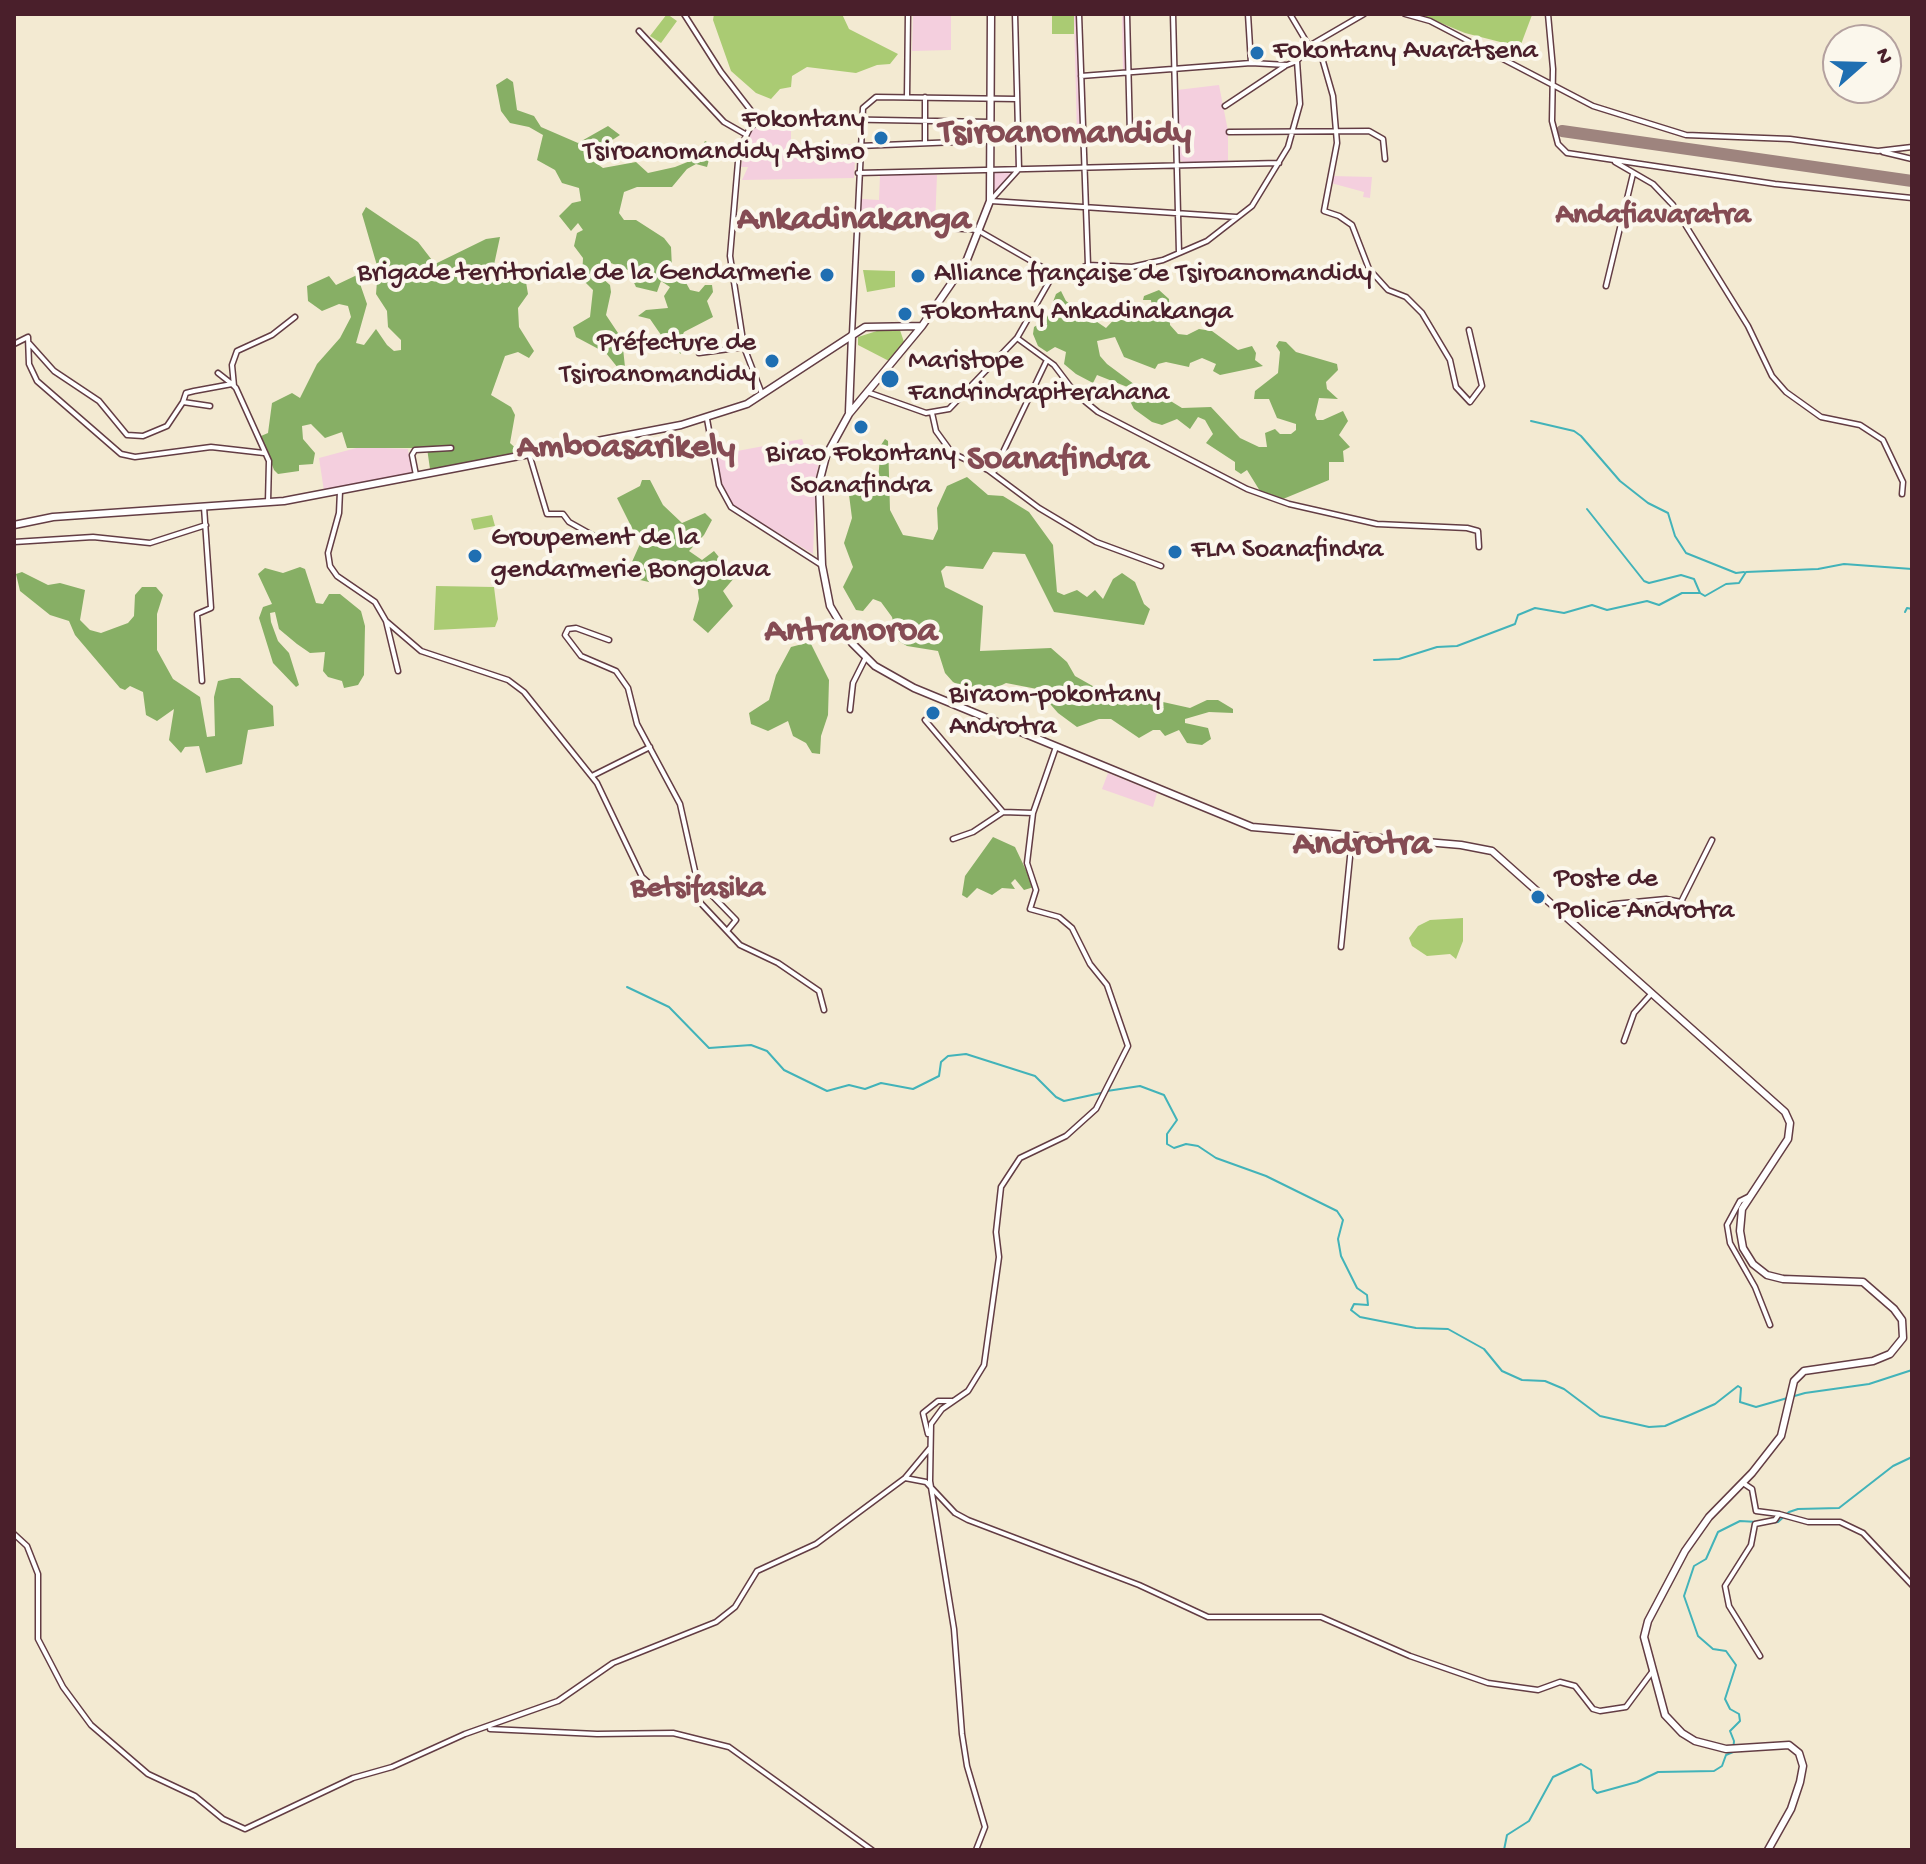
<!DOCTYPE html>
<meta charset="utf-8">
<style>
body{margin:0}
#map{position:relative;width:1926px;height:1864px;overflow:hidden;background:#f3ead2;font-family:"Gochi Hand",sans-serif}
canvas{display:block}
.frame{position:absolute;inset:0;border:16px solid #4a1f2b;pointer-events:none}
.north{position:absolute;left:1822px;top:24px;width:80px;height:80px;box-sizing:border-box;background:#fbf7ec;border:2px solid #b4a19f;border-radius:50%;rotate:70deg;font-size:22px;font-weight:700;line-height:32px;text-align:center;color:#4a1f2b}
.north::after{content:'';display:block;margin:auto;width:28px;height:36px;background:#1f6fb2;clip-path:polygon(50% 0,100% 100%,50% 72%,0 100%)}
</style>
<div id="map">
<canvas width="1926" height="1864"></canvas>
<div class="frame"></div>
<div class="north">N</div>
</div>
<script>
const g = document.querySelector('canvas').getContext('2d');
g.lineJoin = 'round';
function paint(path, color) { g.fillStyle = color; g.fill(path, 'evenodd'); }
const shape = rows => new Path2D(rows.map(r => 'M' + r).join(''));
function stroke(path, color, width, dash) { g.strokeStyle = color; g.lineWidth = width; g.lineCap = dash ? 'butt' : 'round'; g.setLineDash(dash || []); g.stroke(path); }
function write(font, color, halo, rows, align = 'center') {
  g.font = font + ' "Gochi Hand",sans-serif'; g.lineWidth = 8; g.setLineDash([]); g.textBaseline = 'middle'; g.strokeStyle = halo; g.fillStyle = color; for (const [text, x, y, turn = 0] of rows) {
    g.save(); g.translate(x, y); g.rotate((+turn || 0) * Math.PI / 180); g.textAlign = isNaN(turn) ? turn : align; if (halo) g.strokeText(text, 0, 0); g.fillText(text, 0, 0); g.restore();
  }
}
paint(shape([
 [913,14,951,14,951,50,912,51],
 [1074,14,1080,14,1083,73,1123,71,1122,14,1129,14,1130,69,1172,66,1176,69,1177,90,1219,85,1228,131,1228,162,1185,163,1175,157,1174,137,1086,139,1086,157,1082,157,1081,140,1021,142,1021,168,998,196,993,193,993,170,1012,170,1015,166,1015,138,1077,137],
 [1172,71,1175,132,1133,134,1130,75],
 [1126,76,1128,133,1089,135,1086,131,1085,79],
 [767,123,791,123,791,146,856,144,854,178,742,180,748,167,741,167,748,135,756,127],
 [880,175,937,175,935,225,866,221,859,216,862,199,879,200],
 [1332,176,1372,177,1370,198,1363,197,1364,192,1331,183],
 [802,439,804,445,822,446,816,477,813,554,732,505,720,480,714,442,737,451],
 [360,447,408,449,413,476,324,491,319,458],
 [1108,773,1157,793,1153,807,1102,789]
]), '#f4cfde');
paint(shape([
 [667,14,677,21,661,43,650,36],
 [714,14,842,14,849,29,898,54,890,64,877,65,856,73,807,67,792,76,791,87,780,89,771,99,756,93,731,71,713,20],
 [1052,14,1074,14,1074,34,1052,34],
 [1419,14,1532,14,1532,15,1520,47,1465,33],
 [863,270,895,271,895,287,867,292],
 [880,330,900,330,904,342,889,361,858,345,858,337],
 [492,515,495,526,474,530,471,519],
 [436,586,494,587,498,619,495,627,434,630],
 [1463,918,1463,941,1456,959,1450,954,1427,956,1412,946,1409,938,1418,926,1430,920]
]), '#aacb73');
paint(shape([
 [507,78,513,82,517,110,534,116,541,127,578,143,608,126,620,135,594,152,593,161,603,168,636,162,648,173,675,167,695,159,705,141,713,145,707,167,696,164,687,169,672,187,637,187,624,192,619,213,624,220,636,220,664,238,671,247,672,268,688,273,685,281,690,290,699,292,705,285,712,285,713,292,707,301,713,317,684,332,678,345,681,354,668,345,650,319,638,316,646,310,668,308,664,296,670,287,661,281,657,292,636,287,628,270,606,261,602,278,610,285,611,292,606,315,622,339,625,367,622,373,606,353,576,337,573,327,590,317,593,290,582,279,583,258,574,246,577,233,583,230,578,223,571,231,559,216,572,203,581,201,579,188,562,183,555,170,537,160,543,135,529,127,510,123,501,111,496,85],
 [366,207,418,242,435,264,486,239,500,237,492,274,526,282,528,294,518,308,519,327,534,351,529,358,518,352,505,356,491,395,511,407,515,415,510,443,522,454,430,469,427,448,347,448,342,432,325,438,311,424,302,426,303,439,315,453,313,464,299,465,299,471,278,474,274,470,261,436,268,433,272,403,292,393,300,398,317,364,340,338,351,317,348,306,339,304,322,311,308,301,307,286,329,276,336,285,357,275,367,304,356,343,364,345,376,329,387,345,394,351,401,350,401,340,388,327,387,311,376,294,378,269,362,214],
 [1159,290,1169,299,1170,325,1178,334,1187,335,1199,329,1212,331,1238,350,1252,346,1256,353,1255,360,1263,366,1220,375,1213,371,1216,364,1202,358,1190,363,1189,367,1166,362,1158,364,1155,369,1124,357,1115,337,1097,341,1100,356,1107,364,1154,399,1164,397,1182,408,1211,407,1240,438,1259,447,1267,447,1265,433,1275,429,1280,434,1291,434,1296,430,1296,424,1277,418,1269,399,1254,399,1255,391,1278,373,1280,352,1276,346,1279,341,1286,342,1296,352,1337,364,1338,370,1326,382,1327,389,1338,399,1319,398,1315,415,1317,420,1323,420,1343,411,1348,421,1339,435,1350,447,1343,451,1344,462,1329,462,1329,480,1283,499,1260,491,1247,470,1241,474,1235,470,1235,462,1206,443,1213,434,1205,420,1198,417,1190,429,1177,419,1162,425,1152,422,1134,409,1129,399,1130,388,1097,375,1093,383,1076,374,1064,364,1066,352,1055,347,1047,352,1038,346,1033,334,1034,327,1046,320,1056,294,1061,291,1066,301,1106,328,1124,309,1134,320,1142,320,1152,308,1151,300,1143,300,1144,296],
 [885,439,888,441,890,510,903,535,933,540,938,529,937,508,947,486,967,477,988,495,1003,496,1029,512,1053,545,1057,592,1064,595,1077,590,1087,597,1095,590,1103,599,1113,579,1122,573,1135,582,1144,604,1150,609,1144,625,1054,612,1025,554,993,552,983,569,946,566,941,571,945,587,983,606,980,651,1051,648,1067,662,1075,676,1128,706,1145,698,1190,708,1207,700,1218,700,1233,709,1233,713,1209,712,1185,719,1185,723,1208,728,1211,739,1202,745,1187,743,1179,730,1165,736,1160,730,1153,730,1139,738,1111,719,1099,719,1077,727,1058,713,1037,689,1006,683,990,691,967,689,953,682,945,673,938,651,907,646,897,640,892,617,881,602,873,599,863,611,856,610,843,587,853,567,844,543,852,518,848,487,870,496,877,492,881,445],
 [642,480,650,480,663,505,682,523,705,513,712,520,704,535,689,551,702,560,714,551,735,577,723,591,733,606,708,633,693,620,699,599,695,567,666,560,650,563,649,582,631,578,627,573,640,544,617,498,640,486],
 [300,567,305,569,316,603,323,604,329,594,340,594,361,611,365,626,364,675,358,685,344,688,342,681,328,677,323,671,325,652,310,653,297,644,279,629,275,612,270,613,271,622,278,641,289,653,299,685,296,687,273,663,259,618,263,607,272,604,258,574,265,568,283,573],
 [22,572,48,585,60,583,85,590,80,620,90,630,101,633,128,623,134,616,135,595,142,587,156,587,163,595,157,614,157,650,173,679,200,697,207,737,215,736,214,697,218,681,231,678,240,678,273,706,274,726,248,730,242,764,206,773,199,746,185,747,181,753,169,740,174,709,157,721,146,715,143,692,130,686,125,690,120,688,75,635,69,621,50,615,20,591,16,574],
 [810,642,829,680,828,715,821,736,820,754,812,753,806,743,793,736,788,721,768,731,751,724,749,713,769,700,776,675,791,647],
 [993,837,1015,847,1034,887,1024,890,1015,879,1011,883,1015,889,1002,888,992,895,977,888,967,898,962,895,965,876]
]), '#87af65');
stroke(shape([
 [1531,421,1574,431,1581,436,1620,481,1648,503,1668,513,1675,536,1686,553,1736,573,1744,572],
 [1587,509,1644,581,1649,583,1681,575,1694,579,1700,593,1705,596,1726,584,1739,583,1746,572,1818,569,1844,564,1912,569],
 [1905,612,1907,608,1912,609],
 [1374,660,1399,659,1437,647,1457,646,1515,624,1518,615,1535,608,1564,613,1592,605,1607,610,1647,601,1659,605,1682,593,1700,593],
 [627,987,669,1007,709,1048,751,1045,767,1051,784,1070,827,1091,849,1085,865,1089,881,1083,913,1089,939,1076,941,1062,948,1056,966,1054,1035,1076,1056,1097,1064,1101,1101,1093],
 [1107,1091,1140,1086,1164,1095,1177,1120,1167,1134,1167,1144,1174,1148,1186,1144,1198,1146,1216,1158,1266,1176,1337,1211,1343,1220,1338,1239,1341,1256,1357,1288,1367,1295,1368,1305,1354,1304,1351,1310,1360,1317,1416,1328,1448,1329,1484,1349,1502,1371,1522,1380,1545,1381,1564,1389,1600,1416,1649,1427,1665,1426,1715,1404,1738,1386,1741,1388,1740,1402,1756,1407,1805,1393,1869,1384,1912,1370],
 [1764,1523,1778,1522,1789,1512,1798,1509,1839,1508,1893,1466,1912,1457],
 [1504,1850,1507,1835,1529,1821,1553,1777,1581,1764,1591,1770,1593,1789,1597,1793,1637,1782,1658,1772,1714,1771,1722,1766,1726,1755,1733,1752,1734,1741,1730,1731,1740,1721,1739,1714,1730,1709,1725,1699,1736,1665,1726,1651,1713,1649,1698,1636,1684,1596,1694,1566,1706,1559,1718,1532,1740,1521,1758,1522]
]), '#42b3b9', 2);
stroke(shape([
 [1562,131,1912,181]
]), '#9e847e', 12);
const street = shape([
 [684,14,721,72,759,121],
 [1127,14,1130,135],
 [1173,14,1179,253],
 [1248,14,1251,63],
 [1290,14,1309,46,1364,14],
 [1405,14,1430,21,1593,106,1686,135,1790,139,1878,151,1912,147],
 [1548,14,1553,69,1552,121,1558,144,1567,153,1775,184,1912,198],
 [639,31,724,122,745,134],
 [1318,44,1333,96,1337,143,1324,211,1339,216,1352,225,1369,269,1388,290,1406,297,1422,313,1450,360,1456,387,1470,402,1482,386,1469,330],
 [1081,76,1251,63,1287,65,1297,61],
 [907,97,908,14],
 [1225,106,1285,66],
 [1229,132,1369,131,1383,139,1385,159],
 [925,143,925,97],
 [859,146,1176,133],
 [1883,152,1912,159],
 [1615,162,1653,184,1673,205,1748,326,1772,376,1786,392,1821,417,1860,425,1883,440,1903,482,1902,494],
 [858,173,1279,163],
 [990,201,1019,169,1015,14],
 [991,201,1236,217],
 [856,223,959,226,979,231,1061,278,1088,265,1079,14],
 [944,228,965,229],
 [1088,265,1132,267,1163,260,1207,241,1252,206,1288,147,1300,104,1297,61,1309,46],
 [1606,286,1633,174],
 [852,334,863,108,876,97,1017,99],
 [1017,338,1054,365,1076,394,1098,412,1247,489,1289,504,1377,524,1467,528,1478,531,1479,547],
 [29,343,54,371,99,401,127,435,143,436,167,426,183,402,210,406],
 [14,344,28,337,29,364,37,381,121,454,135,457,211,447,264,453],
 [699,353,744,347],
 [218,373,232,384],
 [234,386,232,365,237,351,272,335,295,317],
 [867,392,926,413,949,409,1017,338,1053,275],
 [762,394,744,347,730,256,739,150,751,126,772,118,990,122],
 [183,402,186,393,194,391,232,384,236,388,269,461,268,502],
 [932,413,936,431,952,453,988,470,1039,508,1096,542,1161,566],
 [707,419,719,485,731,507,820,564],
 [530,457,547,514,563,514,569,522,603,541],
 [993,473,1046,362],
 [416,475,412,455,415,450,451,448],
 [340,491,339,513,328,553,330,566,337,576,375,602,386,621,398,671],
 [14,542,93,537,150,543,206,525],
 [386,621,421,651,508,680,524,692,597,783,642,877,650,884,695,897,740,945,778,963,819,991,824,1010],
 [609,640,576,628,568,629,565,635,581,656,616,671,628,688,637,724,680,804,697,880,736,920,727,931],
 [202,681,197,614,211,608,204,507],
 [850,710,853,683,866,657],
 [925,720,1003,812,1033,813,1056,747],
 [592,776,650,747],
 [953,839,973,832,1003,812],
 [1566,915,1614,904,1666,899,1681,902,1712,840],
 [1341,947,1352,837],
 [1624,1041,1634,1013,1652,993],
 [1748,1197,1740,1201,1727,1225,1730,1243,1755,1287,1770,1325],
 [928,1434,923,1413,938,1401,952,1401],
 [905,1478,926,1482,955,1513,968,1520,1139,1585,1208,1617,1321,1617,1410,1656,1488,1683,1538,1690,1560,1682,1575,1686,1593,1709,1600,1711,1626,1707,1652,1672],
 [1743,1483,1752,1489,1756,1511,1779,1514,1775,1520,1755,1524,1751,1545,1725,1586,1729,1606,1760,1656],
 [1779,1514,1808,1522,1840,1522,1863,1533,1912,1585],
 [14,1534,27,1546,38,1574,38,1639,63,1687,91,1725,148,1774,195,1796,223,1819,245,1829,353,1778,392,1767,465,1734,558,1701,613,1663,716,1622,735,1607,757,1571,816,1544,905,1478,930,1448],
 [490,1729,597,1734,673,1733,729,1747,872,1850],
 [976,1850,985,1827,967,1766,962,1734,954,1629,930,1481,931,1424,942,1409,968,1391,984,1365,999,1257,996,1232,1001,1187,1020,1158,1066,1136,1096,1109,1128,1046,1107,985,1090,964,1072,928,1059,917,1030,909,1036,890,1027,863,1033,813]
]);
const secondary = shape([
 [922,326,849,414,826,456,819,483,822,565,830,606,852,643,875,666,914,688,1252,827,1461,845,1492,851,1785,1112,1790,1123,1788,1139,1742,1209,1740,1231,1743,1248,1753,1264,1767,1275,1783,1279,1863,1282,1894,1309,1902,1320,1903,1338,1890,1354,1873,1361,1804,1371,1794,1381,1781,1436,1752,1473,1709,1517,1685,1551,1648,1621,1644,1637,1665,1715,1682,1733,1695,1741,1726,1749,1789,1745,1799,1753,1803,1766,1800,1782,1791,1809,1768,1850],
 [849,412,852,335],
 [14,525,53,517,284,501,681,425,747,404,865,327,922,326,966,262,990,201,991,14]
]);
stroke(street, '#633d44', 7);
stroke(secondary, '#633d44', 9);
stroke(street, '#fff', 4);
stroke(secondary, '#fff', 6);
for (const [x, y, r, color] of [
 [1257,53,8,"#1f6fb2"],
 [881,138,8,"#1f6fb2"],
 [827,275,8,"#1f6fb2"],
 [918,276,8,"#1f6fb2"],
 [905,314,8,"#1f6fb2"],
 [772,361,8,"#1f6fb2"],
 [890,379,10,"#1f6fb2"],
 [861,427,8,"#1f6fb2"],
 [1175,552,8,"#1f6fb2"],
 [475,556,8,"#1f6fb2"],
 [933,713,8,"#1f6fb2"],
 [1538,897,8,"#1f6fb2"]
]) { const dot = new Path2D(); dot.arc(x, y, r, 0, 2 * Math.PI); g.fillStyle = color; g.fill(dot); stroke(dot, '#fbf7ec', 3); }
write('28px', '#4a1f2b', '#fbf7ec', [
 ["Fokontany Avaratsena",1273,53],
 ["Fokontany",865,122,"right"],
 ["Tsiroanomandidy Atsimo",865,154,"right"],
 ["Brigade territoriale de la Gendarmerie",811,275,"right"],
 ["Alliance française de Tsiroanomandidy",934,276],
 ["Fokontany Ankadinakanga",921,314],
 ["Préfecture de",756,345,"right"],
 ["Tsiroanomandidy",756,377,"right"],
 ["Maristope",908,363],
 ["Fandrindrapiterahana",908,395],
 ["Birao Fokontany",861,456,"center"],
 ["Soanafindra",861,488,"center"],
 ["Groupement de la",491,540],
 ["gendarmerie Bongolava",491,572],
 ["FLM Soanafindra",1191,552],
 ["Biraom-pokontany",949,697],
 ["Androtra",949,729],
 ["Poste de",1554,881],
 ["Police Androtra",1554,913]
], 'left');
write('bold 30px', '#854c54', '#fbf7ec', [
 ["Andafiavaratra",1653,217],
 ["Betsifasika",698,890]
]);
write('bold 36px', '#854c54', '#fbf7ec', [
 ["Tsiroanomandidy",1065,135],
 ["Ankadinakanga",854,221],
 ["Amboasarikely",626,449],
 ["Soanafindra",1058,461],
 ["Antranoroa",851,633],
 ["Androtra",1362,846]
]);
</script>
